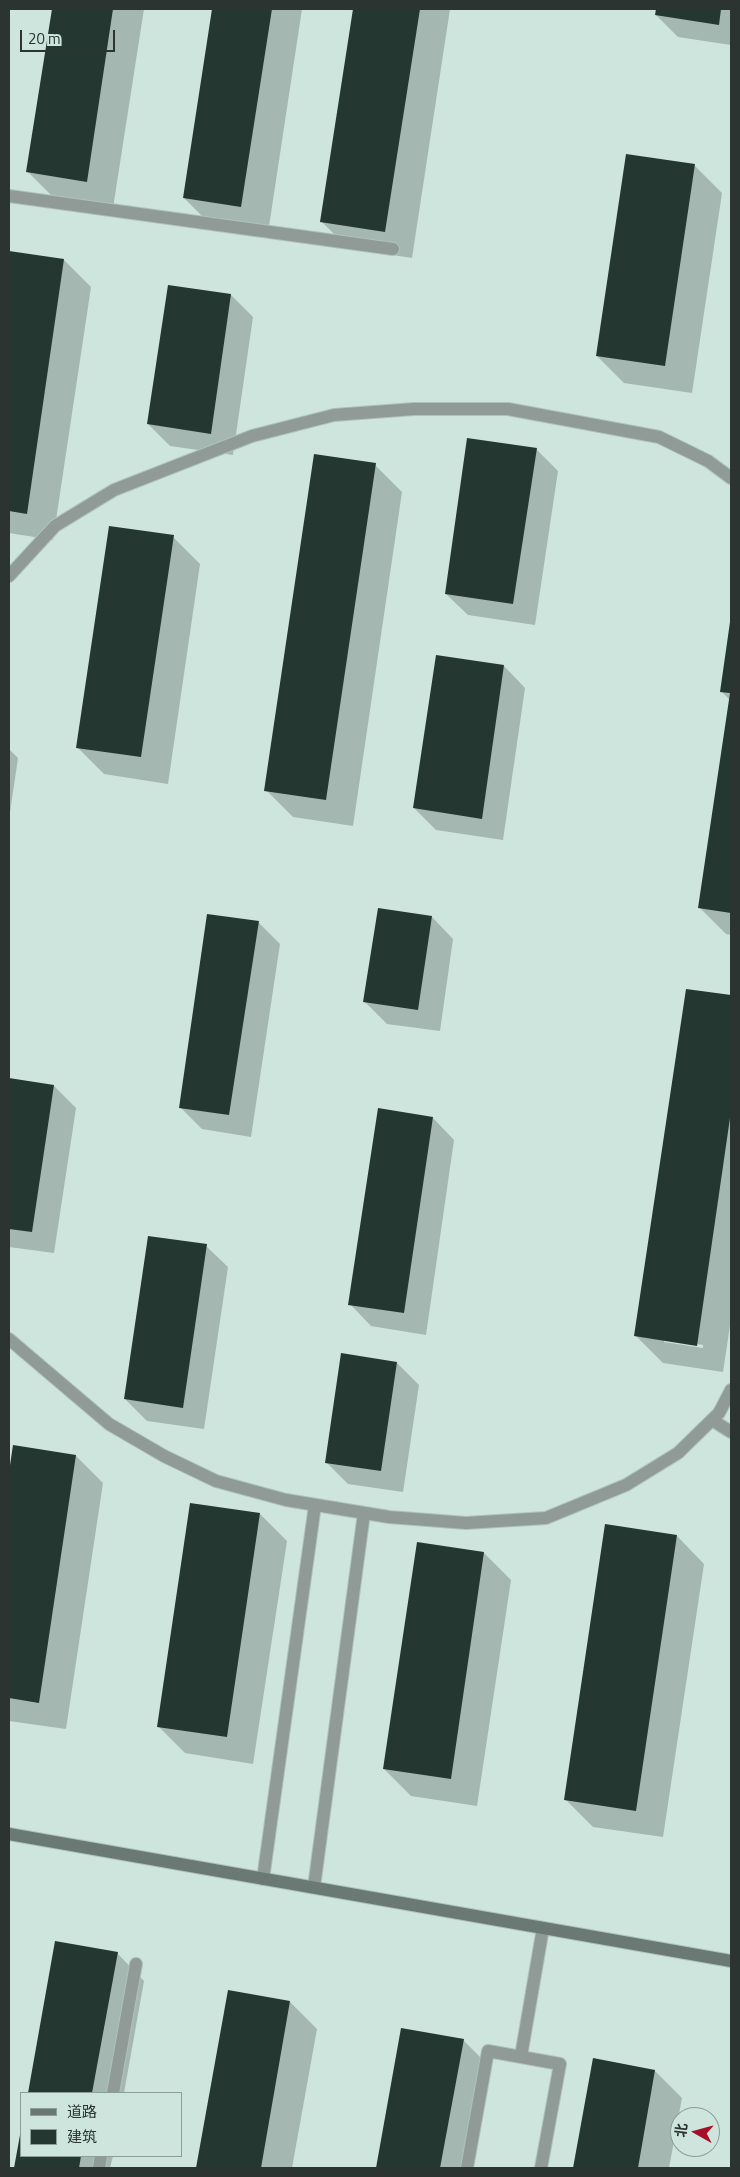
<!DOCTYPE html>
<meta charset="utf-8">
<style>
body{margin:0}
#map{position:relative;width:740px;height:2177px;overflow:hidden;background:#cde5dc;font-family:"Titillium Web","Noto Sans SC",sans-serif}
canvas{display:block}
.frame{position:absolute;inset:0;border:10px solid #2b3431;pointer-events:none}
.legend{position:absolute;left:20px;top:2092px;width:162px;height:65px;box-sizing:border-box;background:#cde5dc;border:1px solid #8c9e98;margin:0;padding:6px 9px;list-style:none;font-size:15px;color:#2b3431}
.legend li{display:flex;align-items:center;gap:10px;height:25px}
.legend b{width:25px;border:1px solid #8c9e98}
.north{position:absolute;left:670px;top:2107px;width:50px;height:50px;box-sizing:border-box;background:#cde5dc;border:1px solid #8c9e98;border-radius:50%;rotate:277deg;font-size:14px;font-weight:700;line-height:20px;text-align:center;color:#2b3431}
.north::after{content:'';display:block;margin:auto;width:18px;height:22px;background:#a70f29;clip-path:polygon(50% 0,100% 100%,50% 72%,0 100%)}
.scale{position:absolute;left:20px;top:30px;width:95px;height:22px;box-sizing:border-box;border:2px solid #2b3431;border-top:0;padding-left:6px;font-size:15px;line-height:18px;white-space:nowrap;color:#2b3431;-webkit-text-stroke:4px #cde5dc;paint-order:stroke}
</style>
<div id="map">
<canvas width="740" height="2177"></canvas>
<div class="frame"></div>
<ul class="legend">
<li><b style="height:6px;background:#6a7973"></b>道路</li>
<li><b style="height:14px;background:#243731"></b>建筑</li>
</ul>
<div class="north">北</div>
<div class="scale">20 m</div>
</div>
<script>
const g = document.querySelector('canvas').getContext('2d');
g.lineJoin = 'round';
function paint(path, color) { g.fillStyle = color; g.fill(path, 'evenodd'); }
const shape = rows => new Path2D(rows.map(r => 'M' + r).join(''));
function stroke(path, color, width, dash) { g.strokeStyle = color; g.lineWidth = width; g.lineCap = dash ? 'butt' : 'round'; g.setLineDash(dash || []); g.stroke(path); }
paint(shape([
 [53,9,144,9,113,208,55,199,28,172],
 [213,9,302,9,268,233,211,225,184,198],
 [354,9,450,9,412,258,348,248,321,221],
 [657,9,731,9,731,45,678,37,656,15],
 [627,156,695,166,722,193,692,393,624,383,597,356],
 [9,252,64,260,91,287,53,540,9,533],
 [169,287,231,295,253,317,233,455,170,446,148,424],
 [536,449,558,471,535,625,468,615,446,594],
 [375,465,402,492,353,826,293,817,266,790],
 [173,537,200,564,168,784,104,774,77,747],
 [731,623,731,935,726,934,699,907,730,700,721,691],
 [504,666,525,688,503,840,436,830,414,808],
 [9,749,18,758,9,819],
 [432,917,453,939,440,1031,387,1024,365,1002],
 [258,922,280,944,251,1137,202,1129,180,1107],
 [687,990,731,997,731,1319,723,1372,663,1363,636,1336],
 [664,1339,703,1345,703,1348,664,1342],
 [9,1079,54,1086,76,1108,54,1253,9,1247],
 [433,1118,454,1140,426,1335,371,1326,350,1304],
 [206,1246,228,1267,204,1429,147,1421,125,1399],
 [397,1363,419,1385,403,1492,348,1484,326,1462],
 [14,1447,76,1456,103,1483,66,1729,9,1721,9,1480],
 [260,1514,287,1541,253,1764,185,1753,158,1726],
 [677,1536,704,1564,663,1837,593,1827,566,1800],
 [418,1543,484,1553,511,1580,477,1806,411,1796,384,1769],
 [56,1943,117,1953,144,1981,124,2093,29,2093],
 [229,1991,290,2002,317,2029,292,2168,198,2168],
 [402,2029,463,2040,490,2067,472,2168,378,2168],
 [594,2060,655,2071,682,2098,669,2168,575,2168],
 [21,2136,21,2156,113,2156,110,2168,16,2168]
]), '#0003');
paint(shape([
 [52,9,113,9,87,182,26,172],
 [212,9,272,9,241,207,183,198],
 [353,9,420,9,385,232,320,222],
 [656,9,721,9,719,25,655,15],
 [626,154,695,164,665,366,596,356],
 [9,251,64,259,27,514,9,511],
 [168,285,231,294,211,434,147,424],
 [467,438,537,448,513,604,445,594],
 [314,454,376,463,326,800,264,791],
 [109,526,174,535,141,757,76,748],
 [730,622,731,622,731,913,698,908,730,693,720,692],
 [436,655,504,665,482,819,413,808],
 [378,908,432,916,418,1010,363,1002],
 [207,914,259,921,229,1115,179,1108],
 [686,989,731,995,731,1111,697,1346,634,1336],
 [9,1078,54,1085,32,1232,9,1229],
 [378,1108,433,1117,404,1313,348,1305],
 [148,1236,207,1244,183,1408,124,1399],
 [341,1353,397,1362,381,1471,325,1463],
 [13,1445,76,1455,39,1703,9,1698,9,1472],
 [190,1503,260,1513,227,1737,157,1727],
 [605,1524,677,1535,636,1811,564,1800],
 [417,1542,484,1552,451,1779,383,1769],
 [55,1941,118,1952,92,2093,28,2093],
 [228,1990,290,2001,261,2168,196,2168],
 [401,2028,464,2039,440,2168,376,2168],
 [593,2058,655,2070,638,2168,573,2168],
 [20,2135,21,2156,81,2156,79,2168,14,2168]
]), '#243731');
const lane = shape([
 [9,196,393,249],
 [9,576,55,526,114,490,252,436,334,415,414,409,508,409,659,437,708,461,731,478],
 [9,1339,109,1424,164,1456,216,1481,286,1500,389,1517,466,1523,546,1518,626,1485,678,1453,719,1413,731,1390],
 [712,1420,731,1432],
 [263,1879,315,1505],
 [314,1887,364,1513],
 [521,2056,543,1928],
 [113,2093,136,1964],
 [99,2168,101,2156],
 [467,2168,488,2051,560,2064,541,2168]
]);
const secondary = shape([
 [9,1834,731,1961]
]);
stroke(lane, '#adc2ba', 14);
stroke(secondary, '#adc2ba', 14);
stroke(lane, '#909a96', 12);
stroke(secondary, '#6a7973', 12);
</script>
